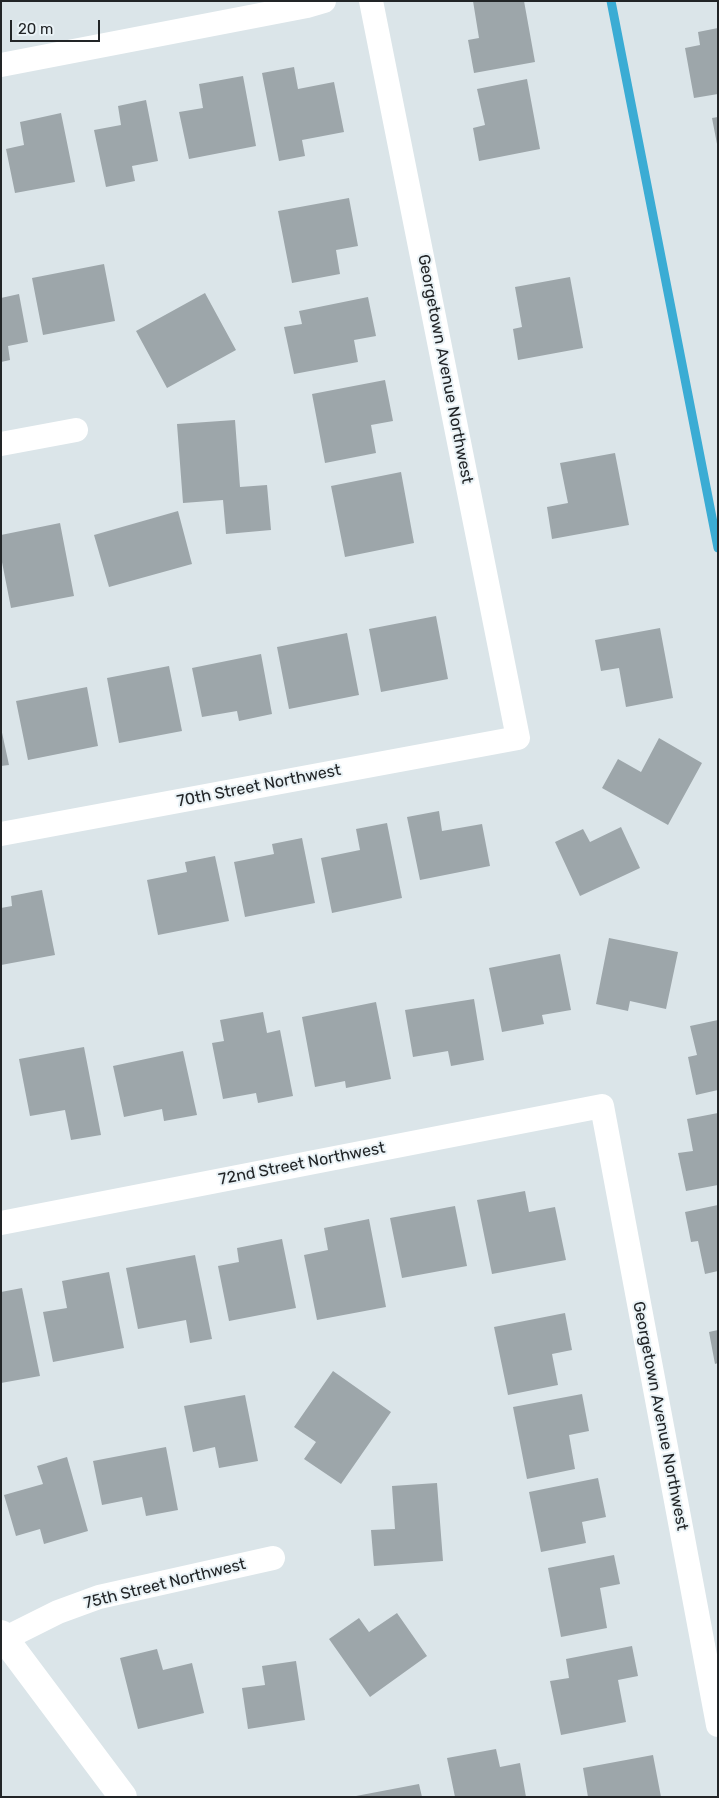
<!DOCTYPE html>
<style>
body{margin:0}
#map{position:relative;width:719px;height:1798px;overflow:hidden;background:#dbe5e9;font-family:Rubik,sans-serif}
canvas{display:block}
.frame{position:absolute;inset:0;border:2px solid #222527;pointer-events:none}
.scale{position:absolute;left:10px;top:20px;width:90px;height:22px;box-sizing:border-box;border:2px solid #222527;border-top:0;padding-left:6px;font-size:15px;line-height:18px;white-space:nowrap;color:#222527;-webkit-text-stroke:4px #e9f2f6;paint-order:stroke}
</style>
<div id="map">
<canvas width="719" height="1798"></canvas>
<div class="frame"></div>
<div class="scale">20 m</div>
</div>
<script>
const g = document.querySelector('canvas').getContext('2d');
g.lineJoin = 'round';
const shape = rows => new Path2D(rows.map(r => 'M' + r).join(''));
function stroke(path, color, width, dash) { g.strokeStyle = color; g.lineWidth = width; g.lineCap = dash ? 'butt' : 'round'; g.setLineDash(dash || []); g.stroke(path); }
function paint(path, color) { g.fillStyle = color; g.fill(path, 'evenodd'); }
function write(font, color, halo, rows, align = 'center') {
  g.font = font + ' Rubik,sans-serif'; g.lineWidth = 4; g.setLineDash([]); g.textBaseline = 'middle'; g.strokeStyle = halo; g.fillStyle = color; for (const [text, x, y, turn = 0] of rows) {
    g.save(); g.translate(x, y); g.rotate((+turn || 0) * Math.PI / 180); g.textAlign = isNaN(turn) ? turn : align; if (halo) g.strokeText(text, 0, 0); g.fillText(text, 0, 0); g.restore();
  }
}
stroke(shape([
 [611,1,718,548]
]), '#3bacd4', 9);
paint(shape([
 [473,1,524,1,535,62,474,73,468,40,479,38],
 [718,28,718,94,694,98,685,48,700,45,698,32],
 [294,67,298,89,334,82,344,132,302,140,305,156,279,161,262,73],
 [243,76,256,146,189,159,179,112,203,108,199,84],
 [527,79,540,149,479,161,473,128,485,125,477,89],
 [146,100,158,161,132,166,135,181,106,187,94,130,121,125,118,106],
 [61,113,75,182,15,193,6,149,24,145,20,122],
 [718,117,718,144,717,144,712,118],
 [349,198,358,246,336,250,340,274,292,283,278,211],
 [104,264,115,321,43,335,32,278],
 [570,277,583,348,518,360,513,329,522,327,515,287],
 [205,293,236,350,167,388,136,331],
 [19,294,28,342,8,346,10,360,1,362,1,298],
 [368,297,376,336,354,340,358,362,294,374,284,327,302,324,299,311],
 [385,380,393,421,371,425,376,453,325,463,312,394],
 [235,420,240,487,267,485,271,530,226,534,223,500,183,503,177,424],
 [615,453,629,525,552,539,547,507,568,503,560,463],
 [401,472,414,543,345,557,331,486],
 [178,511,192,564,109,587,94,535],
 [60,523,74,596,11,608,1,557,1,535],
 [436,616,448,679,381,692,369,629],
 [660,628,673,698,626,707,619,668,601,671,595,640],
 [347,633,359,695,289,709,277,647],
 [261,654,272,714,239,721,237,711,202,717,192,668],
 [169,666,182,731,119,743,107,678],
 [87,687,98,746,28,760,16,701],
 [1,728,9,765,1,766],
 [659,738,702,763,668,825,602,788,618,759,641,772],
 [439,811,442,831,482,824,490,866,420,880,407,817],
 [387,823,402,898,332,913,321,858,360,850,356,829],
 [621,827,640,868,580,896,555,842,583,829,590,842],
 [302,838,315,903,245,917,234,862,274,854,272,844],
 [215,856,229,921,158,935,147,880,187,872,185,862],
 [42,890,55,955,1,965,1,908,12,906,11,896],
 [609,938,678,952,666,1009,630,1001,628,1011,596,1004],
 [560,954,571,1010,542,1015,544,1024,502,1032,489,968],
 [474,999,484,1060,451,1066,448,1051,413,1057,405,1010],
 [376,1002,391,1079,346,1088,345,1081,315,1087,302,1017],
 [263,1012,267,1033,280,1030,293,1096,258,1103,256,1093,223,1099,212,1043,224,1041,220,1020],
 [718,1020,718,1090,696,1095,688,1057,697,1055,690,1026],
 [84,1047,101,1135,71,1140,65,1110,30,1116,19,1059],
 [183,1051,197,1115,164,1121,162,1109,124,1117,113,1066],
 [718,1113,718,1185,686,1191,678,1153,693,1151,687,1119],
 [525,1191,529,1212,555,1207,566,1260,492,1274,477,1200],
 [718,1205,718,1271,705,1274,698,1241,691,1242,685,1212],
 [455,1206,467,1266,402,1278,390,1218],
 [369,1219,386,1307,317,1320,304,1255,328,1250,324,1228],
 [282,1239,296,1308,229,1321,218,1266,239,1262,237,1248],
 [195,1255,212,1339,190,1343,186,1320,138,1329,126,1268],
 [109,1272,124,1348,53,1362,43,1312,67,1308,62,1281],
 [22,1288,40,1376,1,1383,1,1292],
 [565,1313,572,1350,552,1354,558,1385,508,1395,494,1327],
 [718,1330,718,1363,715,1364,709,1332],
 [333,1371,391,1412,341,1484,304,1459,316,1442,294,1427],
 [582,1394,589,1431,569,1435,575,1469,527,1479,513,1407],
 [245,1395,258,1461,219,1468,215,1447,193,1452,184,1406],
 [166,1447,178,1510,146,1516,142,1497,102,1505,93,1461],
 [67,1457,88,1531,44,1544,40,1529,16,1536,4,1495,43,1484,37,1466],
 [598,1478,606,1517,582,1522,586,1543,541,1552,529,1492],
 [437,1483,443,1561,374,1566,371,1530,395,1529,392,1486],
 [614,1555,620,1584,600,1588,607,1628,561,1637,548,1568],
 [397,1613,427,1656,370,1697,329,1639,359,1618,369,1632],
 [632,1646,638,1676,618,1680,626,1722,561,1735,550,1681,569,1678,566,1659],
 [157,1649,163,1670,192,1663,204,1713,138,1729,120,1658],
 [296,1661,305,1720,248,1729,242,1688,265,1685,262,1666],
 [496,1749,500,1767,520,1763,526,1797,455,1797,447,1758],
 [653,1755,661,1797,588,1797,583,1768],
 [419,1784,422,1797,357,1797,356,1796]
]), '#9da6aa');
stroke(shape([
 [1,65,307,6,324,1],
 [1,444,76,430],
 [1,834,518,738,371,1],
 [1,1223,602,1106,718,1725],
 [4,1639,58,1612,99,1597,273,1558]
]), '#fff', 24);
stroke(shape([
 [1,1634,123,1797]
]), '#fff', 28);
write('16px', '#222527', '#e9f2f6', [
 ["Georgetown Avenue Northwest",445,369,79],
 ["70th Street Northwest",259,786,-11],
 ["72nd Street Northwest",302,1164,-11],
 ["Georgetown Avenue Northwest",660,1416,79],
 ["75th Street Northwest",165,1584,-14]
]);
</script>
